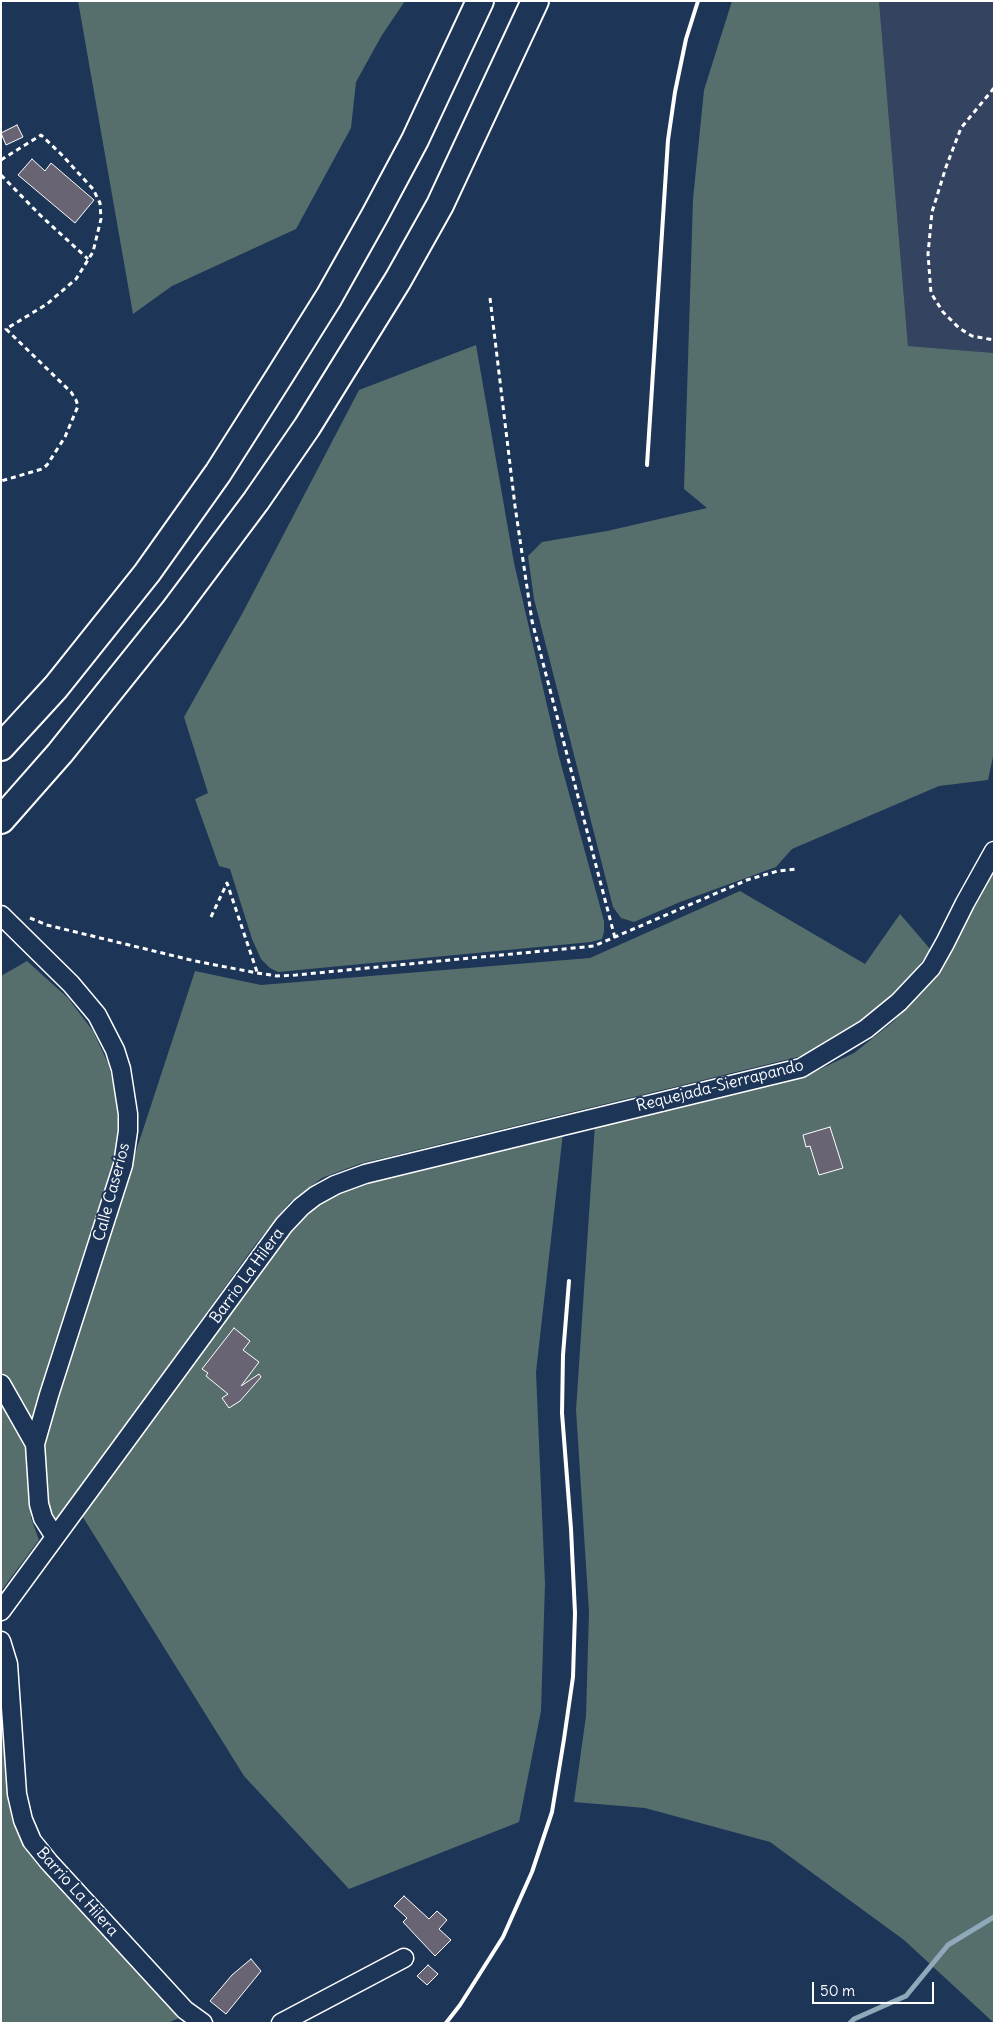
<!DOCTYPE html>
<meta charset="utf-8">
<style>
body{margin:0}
#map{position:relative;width:995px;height:2024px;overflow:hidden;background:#1d3557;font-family:Delius,sans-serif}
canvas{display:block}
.frame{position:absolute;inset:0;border:2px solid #fff;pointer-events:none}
.scale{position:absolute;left:812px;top:1982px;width:122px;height:22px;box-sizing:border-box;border:2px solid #fff;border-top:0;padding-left:6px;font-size:15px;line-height:18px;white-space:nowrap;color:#fff;-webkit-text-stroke:4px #1d3557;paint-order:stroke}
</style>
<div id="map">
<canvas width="995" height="2024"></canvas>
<div class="frame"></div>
<div class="scale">50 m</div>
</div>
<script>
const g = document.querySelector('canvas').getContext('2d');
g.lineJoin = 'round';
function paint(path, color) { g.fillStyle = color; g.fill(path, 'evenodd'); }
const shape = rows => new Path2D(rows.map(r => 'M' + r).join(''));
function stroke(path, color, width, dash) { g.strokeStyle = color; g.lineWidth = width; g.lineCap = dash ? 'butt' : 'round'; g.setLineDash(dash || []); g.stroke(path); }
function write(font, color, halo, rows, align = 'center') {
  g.font = font + ' Delius,sans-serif'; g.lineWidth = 4; g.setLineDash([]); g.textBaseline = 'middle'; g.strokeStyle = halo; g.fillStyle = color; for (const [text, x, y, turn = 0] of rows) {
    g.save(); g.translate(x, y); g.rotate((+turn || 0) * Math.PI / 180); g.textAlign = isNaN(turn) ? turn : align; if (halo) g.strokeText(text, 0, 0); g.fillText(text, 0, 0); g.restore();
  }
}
paint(shape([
 [879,1,994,1,994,353,908,346]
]), '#344360');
paint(shape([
 [78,1,405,1,382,35,356,82,351,128,296,229,172,286,133,314],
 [732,1,879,1,908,346,994,353,994,752,988,780,939,786,792,849,776,867,680,902,634,922,621,918,613,907,534,599,528,556,542,542,607,531,707,508,684,489,693,199,704,90],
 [476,345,514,563,559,757,604,921,604,932,602,939,591,942,278,972,270,968,261,959,252,939,230,869,219,866,195,799,208,793,184,717,242,614,359,390],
 [994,866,994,2023,904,1940,770,1842,645,1808,574,1802,586,1716,589,1612,576,1410,595,1124,814,1072,854,1053,894,1021,928,983,963,929],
 [740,891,865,964,900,914,931,950,902,987,862,1023,814,1053,359,1164,322,1178,290,1202,255,1245,57,1521,47,1503,42,1458,44,1432,195,971,261,985,590,958],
 [27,961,68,998,93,1031,108,1063,119,1105,117,1145,107,1189,31,1422,1,1371,1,976],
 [563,1133,536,1372,545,1584,541,1711,519,1822,349,1889,244,1776,81,1514,278,1246,299,1221,320,1202,351,1186],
 [1,1396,24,1441,29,1463,31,1518,39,1540,1,1591],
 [1,1659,14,1808,183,2016,168,2023,1,2023]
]), '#566f6c');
stroke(shape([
 [850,2023,854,2019,906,1996,948,1945,994,1917]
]), '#8fa8ba', 5);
const building = shape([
 [17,125,23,137,6,145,1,133,17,125],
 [32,159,45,171,51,163,94,200,75,223,18,175,32,159],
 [830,1127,843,1168,819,1175,810,1146,806,1147,803,1135,830,1127],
 [234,1328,250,1341,243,1350,259,1362,241,1386,259,1374,261,1377,240,1401,229,1408,222,1398,228,1394,206,1376,208,1373,202,1369,234,1328],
 [404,1896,429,1919,437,1911,447,1920,439,1929,451,1940,435,1956,403,1922,407,1918,394,1906,404,1896],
 [251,1959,261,1971,226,2014,210,2001,232,1975,251,1959],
 [428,1965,438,1974,427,1985,417,1976,428,1965]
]);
paint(building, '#686474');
stroke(building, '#fff', 1);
const minor = shape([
 [1,915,71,984,97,1015,115,1050,121,1069,128,1114,128,1131,123,1165,49,1395,35,1444,39,1504,43,1518,55,1537],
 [1,1384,35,1444],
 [1,1611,284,1225,301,1207,315,1196,335,1185,365,1174,801,1068,866,1029,899,1002,931,968,945,943,965,903,994,851],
 [1,1641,8,1664,17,1794,23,1820,32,1841,49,1862,185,2010,203,2023],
 [281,2023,404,1958]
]);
const highway = shape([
 [1,747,56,687,147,573,218,473,279,377,329,297,375,215,415,140,480,1],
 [1,820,60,753,173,612,256,501,307,427,398,280,440,205,535,1]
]);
stroke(minor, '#fff', 21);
stroke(highway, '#fff', 30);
stroke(shape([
 [994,88,961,128,946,167,932,212,928,254,931,293,943,312,959,328,972,336,994,340],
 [1,160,41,135,61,154,93,189,100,203,101,219,93,252,76,279,47,304,6,329,71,392,76,400,78,406,65,437,47,465,42,469,1,481],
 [1,175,40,215,88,259],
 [490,298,515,506,532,621,615,938],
 [211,917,227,883,257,972],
 [30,918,47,925,195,961,257,973,277,976,296,975,594,946,747,880,778,871,796,869]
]), '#fff', 3, [5, 4]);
stroke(minor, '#1d3557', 18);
stroke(highway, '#1d3557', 26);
stroke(shape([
 [647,465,668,140,675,92,686,39,698,1],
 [446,2023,460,2005,503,1937,532,1872,552,1812,564,1739,573,1677,575,1613,571,1529,562,1413,563,1355,569,1281]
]), '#fff', 4);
write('16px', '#fff', '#1d3557', [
 ["Requejada-Sierrapando",720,1086,-14],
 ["Calle Caseríos",112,1192,-75],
 ["Barrio La Hilera",247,1276,-54],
 ["Barrio La Hilera",77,1892,48]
]);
</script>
